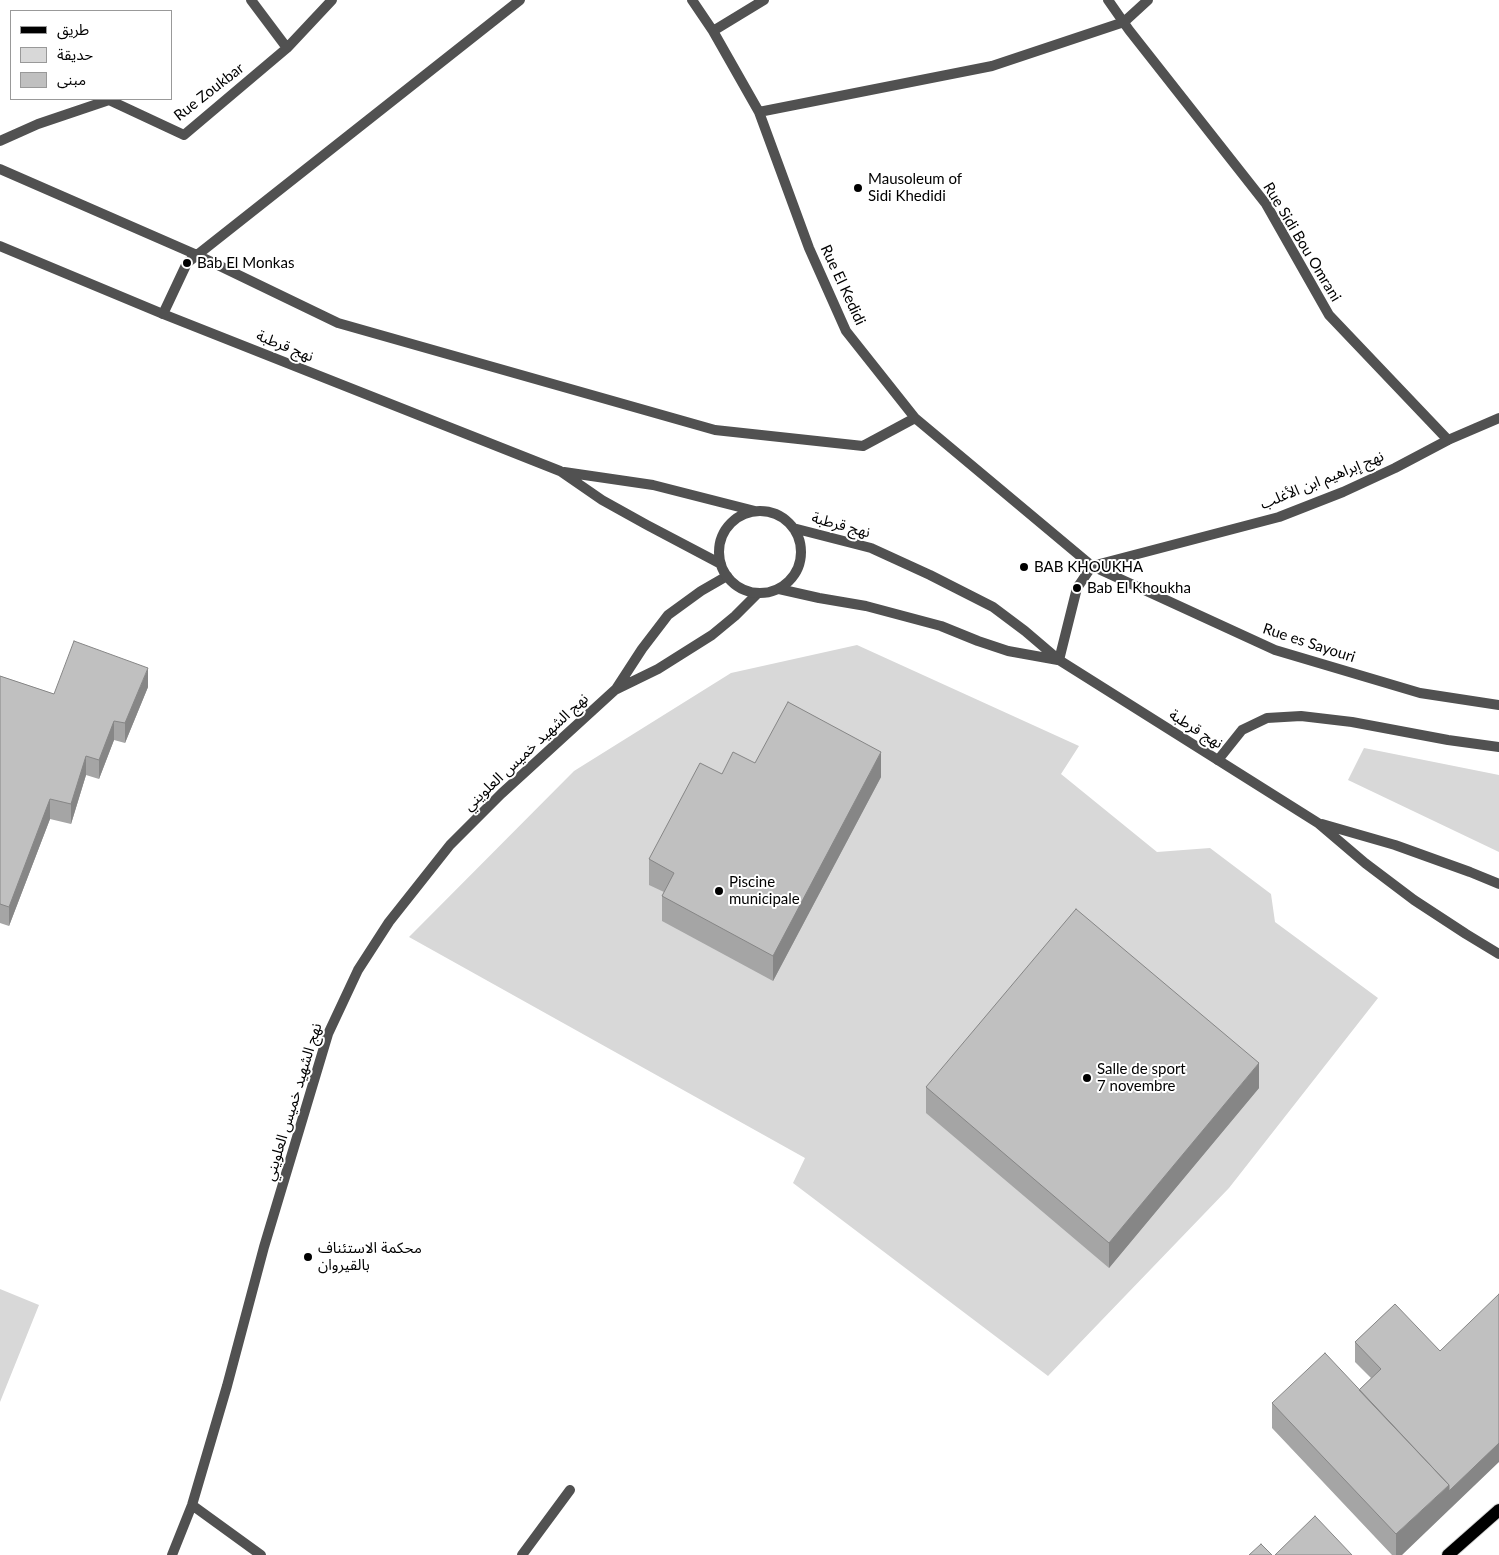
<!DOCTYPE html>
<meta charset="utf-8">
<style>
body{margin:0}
#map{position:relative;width:1499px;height:1555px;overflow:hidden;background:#fff;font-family:Lato,"Noto Sans Arabic",sans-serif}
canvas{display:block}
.legend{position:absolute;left:10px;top:10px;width:162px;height:90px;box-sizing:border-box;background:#fff;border:1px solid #999;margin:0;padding:6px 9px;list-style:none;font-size:15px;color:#000}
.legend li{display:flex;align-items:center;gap:10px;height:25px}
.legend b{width:25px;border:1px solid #999}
</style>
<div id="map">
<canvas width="1499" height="1555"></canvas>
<ul class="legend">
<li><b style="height:6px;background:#000"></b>طريق</li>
<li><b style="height:14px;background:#d8d8d8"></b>حديقة</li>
<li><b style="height:14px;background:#c0c0c0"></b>مبنى</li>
</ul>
</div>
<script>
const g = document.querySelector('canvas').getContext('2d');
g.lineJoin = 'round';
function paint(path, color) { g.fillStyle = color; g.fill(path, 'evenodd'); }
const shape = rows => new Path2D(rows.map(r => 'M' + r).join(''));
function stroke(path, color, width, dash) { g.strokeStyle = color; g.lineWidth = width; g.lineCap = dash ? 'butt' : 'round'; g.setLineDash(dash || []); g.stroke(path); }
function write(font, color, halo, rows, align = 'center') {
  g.font = font + ' Lato,"Noto Sans Arabic",sans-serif'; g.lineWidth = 4; g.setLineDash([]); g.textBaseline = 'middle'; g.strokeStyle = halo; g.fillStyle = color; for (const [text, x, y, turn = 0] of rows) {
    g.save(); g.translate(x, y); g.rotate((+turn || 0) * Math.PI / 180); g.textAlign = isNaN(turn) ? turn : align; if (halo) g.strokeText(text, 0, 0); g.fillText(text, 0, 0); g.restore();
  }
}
paint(shape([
 [857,645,1079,746,1061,774,1157,852,1210,848,1271,894,1275,922,1378,998,1229,1188,1048,1376,793,1183,805,1158,409,937,574,771,731,673],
 [1364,748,1499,775,1499,852,1348,780],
 [0,1289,39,1305,0,1402]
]), '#d8d8d8');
const primary = shape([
 [1448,1555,1499,1510]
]);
stroke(primary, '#dbdbdb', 14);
stroke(shape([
 [251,0,287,48],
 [692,0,713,31,759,112,809,248,846,331,915,418,1092,566,1275,650,1420,693,1499,705],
 [1108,0,1129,30,1266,204,1329,315,1448,440],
 [713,31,764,0],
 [759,112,992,66,1124,22,1148,0],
 [0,141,38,124,109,100,184,135,287,48,332,0],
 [0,169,197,255,338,323,715,430,863,446,915,418],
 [163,314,187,263,520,0]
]), '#515151', 10);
stroke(shape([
 [1059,660,1077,588,1092,566,1279,517,1343,492,1395,468,1448,440,1499,418],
 [617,689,658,669,712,635,735,616,758,593],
 [1218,760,1242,730,1267,718,1301,716,1352,722,1448,740,1499,747],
 [192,1505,261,1555],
 [172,1555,192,1505,227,1386,264,1247,328,1034,358,970,389,922,450,845,501,794,616,689,642,649,668,615,701,591,727,576],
 [522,1555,570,1490]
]), '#515151', 10);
stroke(shape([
 [0,246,163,314,560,471,602,500,647,525,721,564],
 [564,472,653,485,755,511],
 '719 552a41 41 0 1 1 82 0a41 41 0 1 1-82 0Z',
 [793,528,871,548,930,575,993,607,1025,631,1059,660,1318,823,1365,863,1414,900,1466,934,1499,954],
 [779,589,819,598,866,606,941,626,978,641,1008,651,1058,660],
 [1322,824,1395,845,1470,872,1499,884]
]), '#515151', 10);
stroke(primary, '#000', 12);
paint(shape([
 [0,676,54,694,148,687,125,743,114,740,99,779,86,775,71,824,50,819,9,926,0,923],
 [755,763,881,777,773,981,662,921,662,896,664,892,649,885,649,859,722,774],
 [926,1087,1259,1088,1109,1268,926,1113],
 [1395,1304,1402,1555,1392,1555,1272,1428,1272,1403,1359,1390,1371,1378,1355,1362,1355,1342]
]), '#a5a5a5');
paint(shape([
 [148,668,148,687,125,743,125,723],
 [114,721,114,740,99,779,99,760],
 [881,752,881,777,773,981,773,956],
 [86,756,86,775,71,824,71,804],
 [50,799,50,819,9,926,9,907],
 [1259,1063,1259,1088,1109,1268,1109,1243],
 [1499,1443,1499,1462,1402,1555,1396,1555,1396,1534,1449,1485]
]), '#868686');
const building = shape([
 [74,641,148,668,125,723,114,721,99,760,86,756,71,804,50,799,9,907,0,904,0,676,54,694,74,641],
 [788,702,881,752,773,956,662,896,674,873,649,859,700,763,722,774,733,752,755,763,788,702],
 [1076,909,1259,1063,1109,1243,926,1087,1076,909],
 [1499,1294,1499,1443,1449,1491,1449,1485,1359,1390,1381,1369,1355,1342,1395,1304,1440,1351,1499,1294],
 [1325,1353,1449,1485,1396,1534,1272,1403,1325,1353],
 [1315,1516,1352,1555,1275,1555,1315,1516],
 [1261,1544,1272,1555,1249,1555,1261,1544]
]);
paint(building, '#c0c0c0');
stroke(building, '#868686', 1);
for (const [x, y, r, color] of [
 [858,188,5,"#000"],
 [187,263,5,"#000"],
 [1024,567,5,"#000"],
 [1077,588,5,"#000"],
 [719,891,5,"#000"],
 [1087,1078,5,"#000"],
 [308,1257,5,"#000"]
]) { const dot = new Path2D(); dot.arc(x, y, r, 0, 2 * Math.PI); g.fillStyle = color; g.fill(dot); stroke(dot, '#fff', 2); }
write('15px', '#000', '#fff', [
 ["Rue Zoukbar",209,92,-38],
 ["Rue Sidi Bou Omrani",1302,242,59],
 ["Rue El Kedidi",843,285,65],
 ["نهج قرطبة",285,346,22],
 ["نهج إبراهيم ابن الأغلب",1322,480,-22],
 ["نهج قرطبة",841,525,15],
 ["Rue es Sayouri",1309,643,18],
 ["نهج قرطبة",1196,729,32],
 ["نهج الشهيد خميس العلويني",526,752,-43],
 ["نهج الشهيد خميس العلويني",293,1102,-73]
]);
write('15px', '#000', '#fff', [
 ["Mausoleum of",868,179],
 ["Sidi Khedidi",868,196],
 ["Bab El Monkas",197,263],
 ["BAB KHOUKHA",1034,567],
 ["Bab El Khoukha",1087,588],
 ["Piscine",729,882],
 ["municipale",729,899],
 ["Salle de sport",1097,1069],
 ["7 novembre",1097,1086],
 ["محكمة الاستئناف",318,1248],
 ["بالقيروان",318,1265]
], 'left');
</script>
